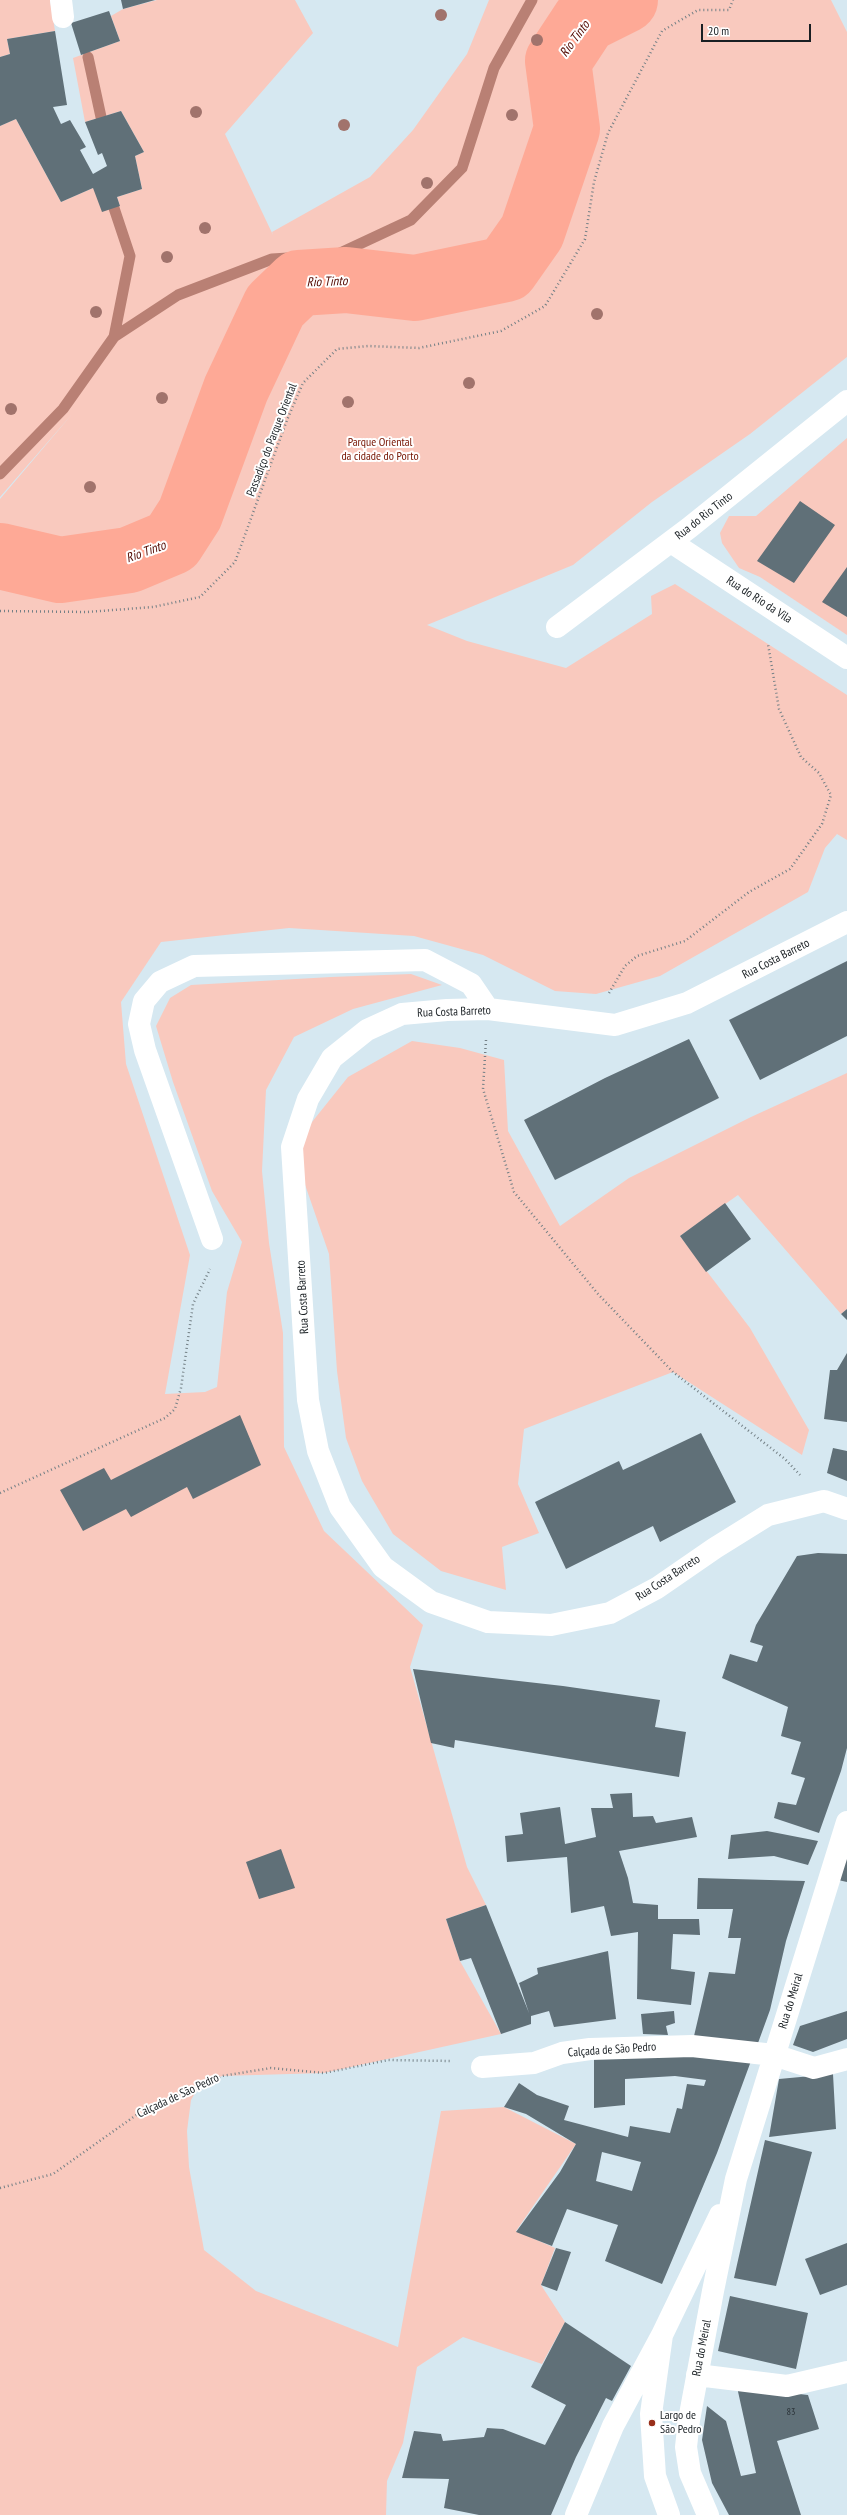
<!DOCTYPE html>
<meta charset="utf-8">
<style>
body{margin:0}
#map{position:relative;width:847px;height:2515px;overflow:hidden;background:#d6e8f1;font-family:"PT Sans Narrow",sans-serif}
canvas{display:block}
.scale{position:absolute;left:701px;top:24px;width:110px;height:18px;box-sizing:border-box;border:2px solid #191f23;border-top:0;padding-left:5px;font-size:12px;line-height:14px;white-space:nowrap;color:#191f23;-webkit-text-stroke:3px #fff;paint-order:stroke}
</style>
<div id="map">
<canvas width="847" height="2515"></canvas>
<div class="scale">20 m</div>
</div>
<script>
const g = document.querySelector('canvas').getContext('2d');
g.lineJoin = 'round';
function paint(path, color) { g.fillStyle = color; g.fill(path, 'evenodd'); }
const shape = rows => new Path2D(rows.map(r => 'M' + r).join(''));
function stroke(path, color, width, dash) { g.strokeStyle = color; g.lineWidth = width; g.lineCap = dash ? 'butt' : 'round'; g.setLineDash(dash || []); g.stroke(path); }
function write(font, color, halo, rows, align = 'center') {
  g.font = font + ' "PT Sans Narrow",sans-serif'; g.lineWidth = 4; g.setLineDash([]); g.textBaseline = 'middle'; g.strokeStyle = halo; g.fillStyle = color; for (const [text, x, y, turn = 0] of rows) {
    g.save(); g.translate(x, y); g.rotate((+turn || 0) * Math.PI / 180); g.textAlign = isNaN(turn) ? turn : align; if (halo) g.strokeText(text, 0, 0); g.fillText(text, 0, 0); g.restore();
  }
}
paint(shape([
 [0,0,50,0,55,31,7,39,10,54,0,57],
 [157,0,295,0,313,33,225,134,273,235,272,232,370,177,413,130,467,54,489,0,831,0,847,32,847,357,750,434,652,502,573,565,427,625,467,641,566,668,652,614,651,596,675,584,847,695,847,840,837,834,825,848,808,892,660,976,596,994,555,991,483,955,414,936,289,928,161,942,121,1002,126,1064,190,1255,165,1394,205,1392,217,1387,227,1292,242,1242,212,1191,173,1082,156,1026,170,998,191,985,331,977,411,974,442,985,353,1009,294,1037,266,1090,262,1171,269,1243,283,1333,284,1447,324,1531,423,1625,410,1667,467,1867,486,1905,446,1919,460,1961,501,2034,324,2073,222,2076,199,2086,191,2100,187,2131,189,2167,204,2250,256,2291,398,2347,441,2111,504,2107,576,2144,516,2231,555,2248,541,2285,565,2322,542,2364,463,2337,417,2367,403,2443,387,2481,386,2515,0,2515,0,499,73,413,0,497,0,126,16,119,61,202,93,188,120,206,117,197,142,189,135,156,144,152,121,111,85,122,73,58,120,41,111,16,123,9],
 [847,438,847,635,760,577,739,568,722,543,720,533,729,516,756,516],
 [412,1041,460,1048,504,1060,508,1131,560,1226,629,1178,751,1117,847,1073,847,1309,841,1314,738,1195,680,1236,750,1328,809,1430,802,1455,673,1372,524,1429,518,1484,539,1533,502,1547,506,1590,441,1571,393,1534,362,1481,346,1438,337,1371,329,1254,292,1147,348,1077]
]), '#f9c9be');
stroke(shape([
 [88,57,101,117],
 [114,337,178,295,272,259,336,255,411,220,462,168,494,68,532,0],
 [0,474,63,409,114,337,130,256,114,208]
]), '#b98074', 11);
stroke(shape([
 [0,556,60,570,129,560,172,542,190,514,236,389,275,306,299,283,346,280,415,288,506,269,532,232,567,129,558,61,585,20,625,0]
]), '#fea996', 66);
paint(shape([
 [121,0,155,0,123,9],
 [109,11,120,41,81,55,71,23],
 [55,31,67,105,53,107,61,124,70,120,86,147,80,150,93,174,107,166,102,153,98,155,85,122,121,111,144,152,135,156,142,189,117,197,120,206,102,212,93,188,61,202,16,119,0,126,0,57,10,54,7,39],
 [800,501,835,525,794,583,757,561],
 [847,567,847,617,822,602],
 [847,961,847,1036,760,1080,729,1020],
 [689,1039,719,1098,555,1180,524,1120,605,1078],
 [725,1203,751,1239,706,1272,680,1236],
 [847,1309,847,1320,841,1314],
 [847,1353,847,1422,824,1419,830,1370,837,1370],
 [240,1415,261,1465,193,1499,187,1487,131,1517,126,1509,83,1531,60,1490,104,1468,111,1480],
 [701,1433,736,1502,660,1542,653,1526,566,1569,535,1502,619,1461,623,1470],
 [833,1448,847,1451,847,1481,827,1473],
 [818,1553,847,1554,847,1748,841,1771,819,1833,774,1818,778,1802,796,1805,805,1778,791,1774,801,1742,781,1736,788,1707,722,1678,730,1654,757,1662,763,1646,750,1642,756,1625,797,1556],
 [413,1669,563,1686,660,1700,655,1727,686,1732,679,1777,455,1740,454,1748,431,1743],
 [632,1793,633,1817,653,1816,656,1823,692,1817,697,1837,619,1851,628,1878,633,1903,658,1905,658,1919,699,1919,700,1935,673,1934,671,1969,695,1972,691,2005,637,1999,638,1932,611,1936,604,1906,571,1913,567,1857,507,1862,505,1836,523,1834,520,1813,560,1807,565,1844,596,1837,591,1808,613,1808,610,1794],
 [767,1831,818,1841,808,1865,774,1856,728,1859,731,1835],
 [281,1849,295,1888,259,1899,246,1862],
 [847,1853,847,1882,838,1880],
 [698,1878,805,1881,786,1941,770,2010,758,2043,694,2036,709,1972,735,1974,741,1938,728,1938,733,1909,697,1909],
 [486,1905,529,2013,519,1983,538,1974,537,1968,608,1951,616,2019,554,2027,549,2011,531,2016,531,2024,501,2034,471,1958,460,1961,446,1919],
 [674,2011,675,2023,666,2026,668,2035,643,2034,641,2014],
 [847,2011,847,2039,813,2052,793,2045,800,2026],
 [680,2053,751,2061,717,2153,662,2284,605,2261,618,2225,567,2209,552,2246,516,2232,560,2172,576,2144,526,2114,504,2107,519,2083,537,2095,569,2106,564,2120,628,2137,630,2126,670,2133,677,2108,682,2109,687,2084,704,2086,706,2080,675,2076,625,2079,625,2105,594,2108,594,2058],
 [602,2152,641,2162,632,2191,596,2181],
 [833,2074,836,2129,769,2137,779,2079],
 [765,2140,812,2152,776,2286,734,2278],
 [847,2243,847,2285,820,2295,805,2259],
 [556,2248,571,2252,557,2291,541,2285],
 [730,2296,808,2313,796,2369,718,2351],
 [565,2322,631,2366,612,2401,606,2398,576,2457,551,2515,479,2515,444,2508,449,2479,402,2478,414,2431,441,2434,443,2441,484,2437,487,2428,503,2429,545,2445,566,2405,531,2387],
 [737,2387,808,2395,819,2429,777,2441,801,2515,729,2515,712,2483,702,2440,707,2406,726,2421,741,2476,756,2473]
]), '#607078');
stroke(shape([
 [0,611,87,612,153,607,200,597,235,562,287,420,303,383,337,349,368,346,419,348,501,331,545,306,585,239,594,182,608,133,662,31,698,10,729,10,733,0],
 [609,993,625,966,637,956,685,941,749,892,790,869,822,824,831,795,819,773,801,757,779,709,768,644],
 [486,1040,483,1089,514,1192,598,1294,673,1372,785,1459,800,1475],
 [0,1493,165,1418,175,1409,181,1388,193,1304,210,1269],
 [0,2188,53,2174,142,2111,222,2076,271,2068,324,2073,388,2060,452,2061]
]), '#748086', 2.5, [1, 3]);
stroke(shape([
 [61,0,63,17],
 [671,542,847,658],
 [557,627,689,528,847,401],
 [847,922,687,1003,615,1025,488,1009,447,1010,402,1014,367,1030,332,1058,308,1099,292,1147,308,1400,318,1451,340,1507,383,1567,431,1602,488,1622,551,1625,610,1613,657,1588,715,1548,768,1515,824,1501,847,1509],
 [212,1239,145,1050,139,1024,144,1001,160,982,194,966,425,960,471,984,488,1009],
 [482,2067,534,2063,562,2053,590,2049,692,2046,774,2055,814,2068,847,2059],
 [662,2335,720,2215],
 [697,2375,787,2386,847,2372],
 [576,2515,613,2426,662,2335,651,2414,655,2476,669,2515],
 [708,2515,690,2473,686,2447,689,2420,713,2291,736,2179,847,1822]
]), '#fff', 22);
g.fillStyle = '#a1736c';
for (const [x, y] of [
 [441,15],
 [537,40],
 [196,112],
 [512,115],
 [344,125],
 [427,183],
 [205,228],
 [167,257],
 [96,312],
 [597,314],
 [469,383],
 [162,398],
 [348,402],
 [11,409],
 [90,487]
]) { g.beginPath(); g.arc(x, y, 6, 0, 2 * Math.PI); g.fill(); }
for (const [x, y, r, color] of [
 [652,2423,4,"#982f1a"]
]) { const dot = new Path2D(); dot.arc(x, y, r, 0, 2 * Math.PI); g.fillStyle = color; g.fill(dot); stroke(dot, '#fff', 1.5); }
write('10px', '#2b3338', null, [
 ["83",791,2412]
]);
write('12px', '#191f23', '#fff', [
 ["Passadiço do Parque Oriental",272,440,-69],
 ["Rua do Rio Tinto",704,516,-38],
 ["Rua do Rio da Vila",759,600,33],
 ["Rua Costa Barreto",776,959,-27],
 ["Rua Costa Barreto",454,1012,-2],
 ["Rua Costa Barreto",303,1297,-93],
 ["Rua Costa Barreto",668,1578,-33],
 ["Rua do Meiral",791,2001,-73],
 ["Calçada de São Pedro",612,2050,-4],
 ["Calçada de São Pedro",178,2096,-25],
 ["Rua do Meiral",702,2348,-79]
]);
write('12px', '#761400', '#fff', [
 ["Parque Oriental",380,443],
 ["da cidade do Porto",380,457]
]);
write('12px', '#191f23', '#fff', [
 ["Largo de",660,2416],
 ["São Pedro",660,2430]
], 'left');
write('italic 13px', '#530900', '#fff', [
 ["Rio Tinto",575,39,-54],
 ["Rio Tinto",327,282,-2],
 ["Rio Tinto",146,552,-20]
]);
</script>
